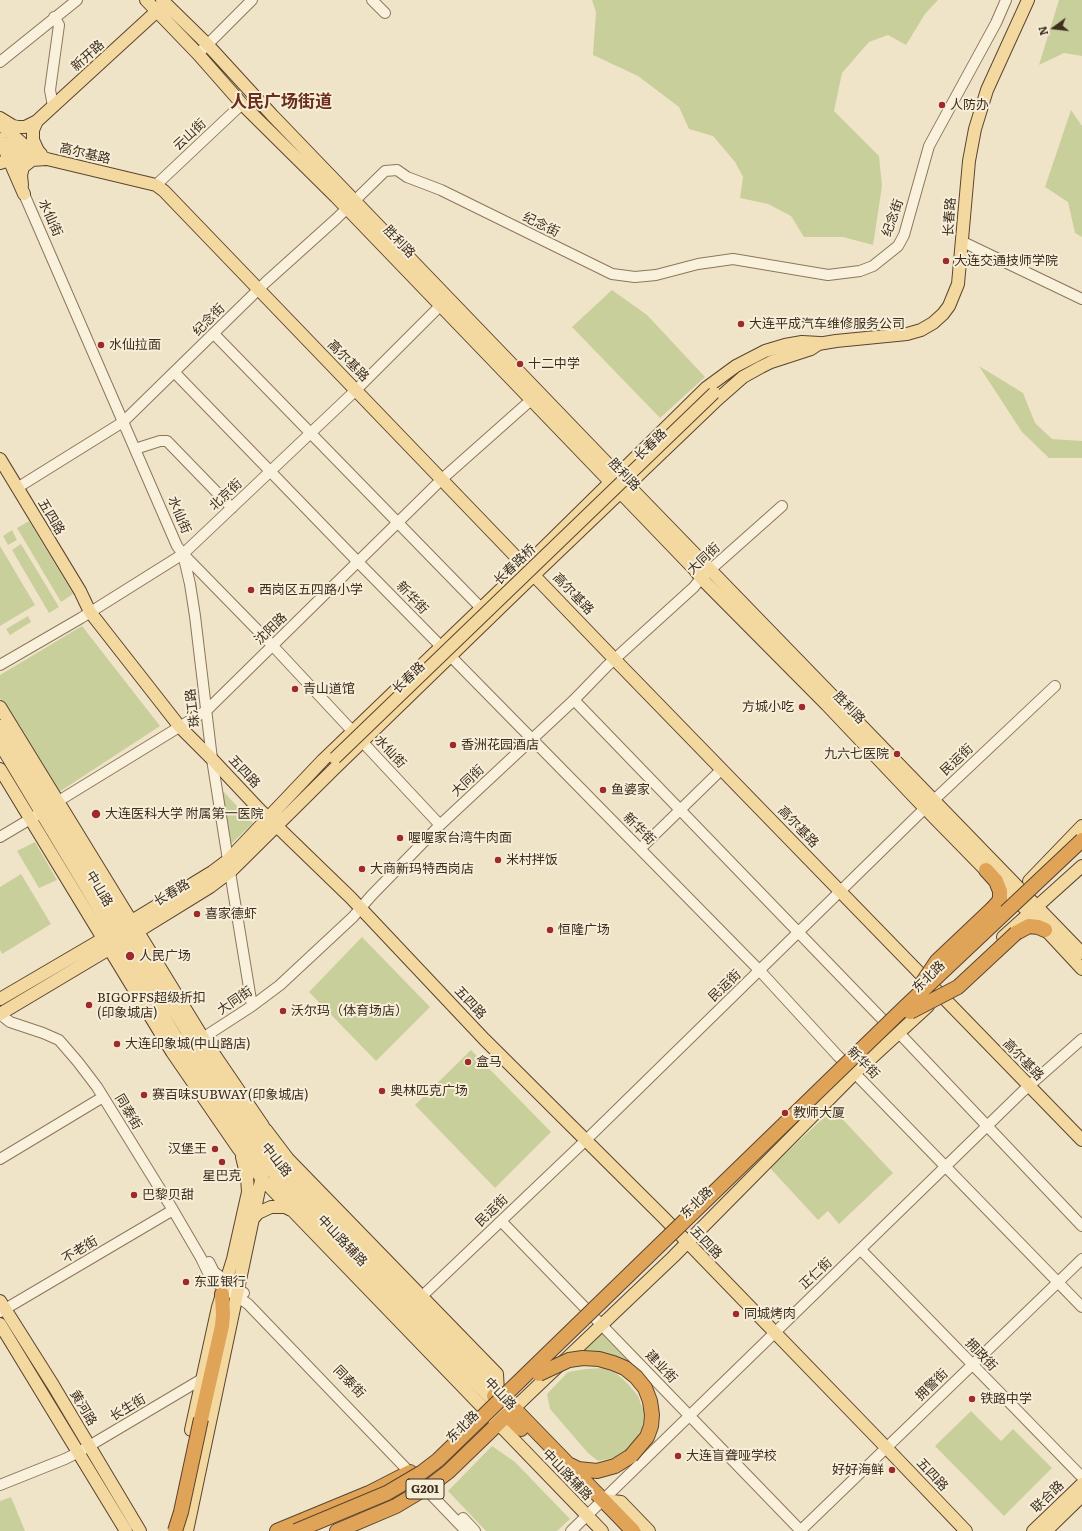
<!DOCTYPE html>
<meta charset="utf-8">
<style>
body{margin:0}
#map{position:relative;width:1082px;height:1531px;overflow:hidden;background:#f0e4c8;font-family:Literata,serif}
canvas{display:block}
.north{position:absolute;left:1034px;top:8px;width:40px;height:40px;-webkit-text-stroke:3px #f7eed8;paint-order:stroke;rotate:255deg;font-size:11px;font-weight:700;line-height:16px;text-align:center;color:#3d2e20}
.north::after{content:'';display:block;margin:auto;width:14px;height:18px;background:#3d2e20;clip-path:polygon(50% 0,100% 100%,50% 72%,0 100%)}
</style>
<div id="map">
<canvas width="1082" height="1531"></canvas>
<div class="north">N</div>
</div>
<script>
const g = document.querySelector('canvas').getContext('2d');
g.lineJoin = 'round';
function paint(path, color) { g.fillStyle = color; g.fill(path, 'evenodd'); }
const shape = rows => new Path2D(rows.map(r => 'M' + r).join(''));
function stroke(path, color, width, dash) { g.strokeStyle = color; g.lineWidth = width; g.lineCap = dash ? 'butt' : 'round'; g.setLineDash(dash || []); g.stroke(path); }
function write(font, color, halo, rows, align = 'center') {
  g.font = font + ' Literata,"Noto Sans SC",serif'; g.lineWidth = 4; g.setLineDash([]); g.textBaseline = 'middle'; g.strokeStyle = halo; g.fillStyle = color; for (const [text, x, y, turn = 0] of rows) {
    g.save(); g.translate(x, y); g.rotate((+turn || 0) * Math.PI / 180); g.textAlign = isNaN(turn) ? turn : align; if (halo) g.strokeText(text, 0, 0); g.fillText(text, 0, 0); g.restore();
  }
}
paint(shape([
 [592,0,938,0,925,14,906,45,888,35,869,42,842,73,834,111,879,156,882,186,873,245,843,237,804,237,791,216,768,204,740,198,743,177,735,162,713,136,689,129,679,107,638,76,593,55,596,12],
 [1059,0,1082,0,1082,74,1082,56,1064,53,1039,65],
 [1071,110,1082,126,1082,237,1075,233,1068,202,1045,187],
 [612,290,647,315,705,377,660,418,572,327],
 [979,366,1023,393,1035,423,1052,439,1082,441,1082,458,1049,458,1022,432],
 [29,521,73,594,61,602,17,528],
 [12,530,17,540,8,545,3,536],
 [21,544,59,607,49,613,12,550],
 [0,546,35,605,0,626],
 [28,616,31,622,10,635,6,629],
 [82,626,160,726,59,792,0,698,0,675],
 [220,788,253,823,228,847],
 [35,842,57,880,39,888,17,851],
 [21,874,51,924,2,954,0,950,0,887],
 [362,937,430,1007,376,1061,309,992],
 [471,1050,551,1132,495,1188,415,1105],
 [833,1109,893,1173,839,1224,828,1211,818,1220,770,1168],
 [603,1333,632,1364,615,1356,585,1353,582,1350],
 [605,1368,617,1374,628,1384,638,1396,644,1413,642,1429,631,1448,613,1458,598,1461,588,1453,550,1409,547,1394,568,1372,585,1369],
 [971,1411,1001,1441,1013,1429,1052,1468,1004,1516,935,1446],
 [492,1446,515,1462,570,1519,557,1531,486,1531,448,1491],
 [11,1497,25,1531,0,1531,0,1501]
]), '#c9cf9b');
const minor = shape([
 [372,0,385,13],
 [198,54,252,0],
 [0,62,77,0],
 [53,106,50,90,59,25,54,17],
 [156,185,242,104],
 [24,194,177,546,183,554,272,645,440,825],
 [963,242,1082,299],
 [214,334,481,608],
 [175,373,359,563,760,971,838,1056,1082,1307],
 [135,449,160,441,167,441,232,508],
 [17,488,123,422,266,282,336,219,385,171,397,170,407,177,441,190,612,274,635,277,656,275,698,264,733,259,828,275,860,271,873,266,898,246,904,235,929,146,996,23,1006,0],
 [183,554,190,584,195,616,212,759,228,860],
 [0,665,81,618,183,554,356,390,440,306],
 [574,700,884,1021],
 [52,805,207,710,442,479,531,400],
 [0,837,37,815],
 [640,849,722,769],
 [230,872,252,1006],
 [0,1014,10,1022,43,1033,59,1040,78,1062,97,1087,173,1210,201,1258,211,1279,248,1304,466,1531],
 [899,1033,1082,1226],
 [198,1041,252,1006,280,985,353,917,371,896,440,825,574,700,607,666,694,587,701,578,782,506],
 [0,1159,103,1097],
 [501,1221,801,1531],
 [861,1250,1082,1477],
 [209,1262,214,1272,244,1293],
 [417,1301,586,1140,917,816,1055,686],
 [0,1312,173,1210],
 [0,1485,65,1459,79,1452,202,1379],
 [463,1518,475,1531],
 [571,1531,1022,1092,1082,1039],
 [800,1531,1082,1259]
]);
const major = shape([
 [146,0,198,54,242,104,336,197,695,570,701,578,827,705,918,801,1013,898,1029,912,1082,969],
 [162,0,207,44,272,115,629,486,1082,953],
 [0,118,13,126,18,127,25,127,37,121,157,11],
 [37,121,33,130,33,140,38,151,41,154],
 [0,124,24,145,32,150],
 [0,139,24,194],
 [0,142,47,159,156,185,164,191,622,667,1082,1140],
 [0,163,16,158,36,158],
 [22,185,21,175,23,167,32,160,46,159],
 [812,345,836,341,907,334,921,330,933,323,943,314,949,306,958,284,969,161,975,129,987,90,1028,0],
 [0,459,80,591,90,612,180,727,212,759,259,809,351,898,484,1039,664,1218,878,1439,966,1531],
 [0,707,203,1038,263,1126,267,1139,267,1152,187,1531],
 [0,726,194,1043,270,1155,280,1167,498,1392],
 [0,744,176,1037,250,1145,279,1180,507,1415,673,1257,855,1073,928,1006],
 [0,769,172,1052,238,1148,262,1179,602,1531],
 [1029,881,1082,826],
 [1003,937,1082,866],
 [0,999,94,944,212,872,228,860,323,760,525,566,706,388,736,366,765,351,785,345,802,342,820,343],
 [0,1014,119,943,210,887,230,872,334,769,534,575,718,399,743,377,761,367,771,362,811,349,820,343],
 [266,1130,288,1159,497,1374,498,1392],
 [253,1219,258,1213,271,1207,285,1207,291,1210],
 [0,1301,53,1385,140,1531],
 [0,1324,126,1531],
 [191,1430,218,1307,233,1259,248,1192,247,1177,242,1157],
 [604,1500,621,1502,649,1531],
 [1033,1531,1082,1484],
 [1046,1531,1082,1496]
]);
const highway = shape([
 [986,870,996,881,1000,891,1000,900,994,907],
 [1016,933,1029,926,1038,927,1045,930],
 [494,1396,498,1392,633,1531],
 [201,1419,222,1326,223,1315,222,1294],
 [570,1465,578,1469,597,1471,615,1466,631,1456],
 [277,1531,369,1493,410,1472],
 [337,1531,396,1506,431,1485,448,1472,507,1415,521,1429]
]);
stroke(minor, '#8d765c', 12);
stroke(major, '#5b4430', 14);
stroke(highway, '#5b4430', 16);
stroke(minor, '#faf1dc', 10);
stroke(major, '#f3d9a0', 12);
stroke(highway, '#e0a458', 14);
const majorBridge = shape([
 [335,758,714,393]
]);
const highwayBridge = shape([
 [921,985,937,961,994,907],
 [910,1012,958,987,1016,933],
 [539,1374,569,1360,583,1358,599,1359,613,1363,625,1368,636,1377,645,1388,650,1401,652,1415,651,1426,647,1437,631,1456],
 [175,1531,181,1512,201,1419],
 [296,1531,387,1493,421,1473,438,1460,905,1007,1082,840]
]);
stroke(majorBridge, '#5b4430', 14, []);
stroke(highwayBridge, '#5b4430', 16, []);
stroke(majorBridge, '#f3d9a0', 12);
stroke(highwayBridge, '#e0a458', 14);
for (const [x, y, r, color] of [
 [942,105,4,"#9e2a2b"],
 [946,261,4,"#9e2a2b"],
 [741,324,4,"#9e2a2b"],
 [101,345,4,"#9e2a2b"],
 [520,364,4,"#9e2a2b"],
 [251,590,4,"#9e2a2b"],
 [295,689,4,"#9e2a2b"],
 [802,707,4,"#9e2a2b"],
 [453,745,4,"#9e2a2b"],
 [897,754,4,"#9e2a2b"],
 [603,790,4,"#9e2a2b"],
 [96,814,5,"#9e2a2b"],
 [400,838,4,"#9e2a2b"],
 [498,860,4,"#9e2a2b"],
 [362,869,4,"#9e2a2b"],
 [197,914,4,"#9e2a2b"],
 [550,930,4,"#9e2a2b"],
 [130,956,5,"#9e2a2b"],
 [89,1005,4,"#9e2a2b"],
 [283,1011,4,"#9e2a2b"],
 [117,1044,4,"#9e2a2b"],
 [468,1062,4,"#9e2a2b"],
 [382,1091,4,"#9e2a2b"],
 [144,1095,4,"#9e2a2b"],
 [785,1113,4,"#9e2a2b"],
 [215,1149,4,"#9e2a2b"],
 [222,1162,4,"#9e2a2b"],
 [134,1195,4,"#9e2a2b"],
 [186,1282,4,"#9e2a2b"],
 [736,1314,4,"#9e2a2b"],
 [972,1399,4,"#9e2a2b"],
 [678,1456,4,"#9e2a2b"],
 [892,1470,4,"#9e2a2b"]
]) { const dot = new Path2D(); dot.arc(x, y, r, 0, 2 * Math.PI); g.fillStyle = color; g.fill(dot); stroke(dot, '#f7eed8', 1.5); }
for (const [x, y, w] of [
 [425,1489,38]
]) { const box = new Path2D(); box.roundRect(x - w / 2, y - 10, w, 20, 3); g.fillStyle = '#f7eed8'; g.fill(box); stroke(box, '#3d2e20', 1); }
write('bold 12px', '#3d2e20', null, [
 ["G201",425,1489]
]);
write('13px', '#3d2e20', '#f7eed8', [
 ["新开路",88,56,-42],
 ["云山街",190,135,-43],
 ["高尔基路",85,154,13],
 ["长春路",950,217,-86],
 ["水仙街",50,218,66],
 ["纪念街",893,218,-70],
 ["纪念街",541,225,26],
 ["胜利路",399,242,46],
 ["纪念街",209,320,-45],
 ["高尔基路",348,361,45],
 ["长春路",651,445,-44],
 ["胜利路",624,475,46],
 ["北京街",226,495,-43],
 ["水仙街",179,515,67],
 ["五四路",51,517,59],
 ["大同街",704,559,-43],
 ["长春路桥",515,565,-44],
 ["高尔基路",573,594,46],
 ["新华街",412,598,46],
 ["沈阳路",271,629,-44],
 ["长春路",409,678,-44],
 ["珠江路",193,708,-97],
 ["胜利路",849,708,46],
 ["水仙街",390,752,47],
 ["民运街",957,760,-43],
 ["五四路",244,772,47],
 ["大同街",468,781,-43],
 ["高尔基路",798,827,46],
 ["新华街",639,829,45],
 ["中山路",99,889,59],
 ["长春路",172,893,-31],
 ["东北路",929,977,-44],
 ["民运街",725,986,-44],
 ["大同街",235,1001,-34],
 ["五四路",470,1003,47],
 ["高尔基路",1023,1060,46],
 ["新华街",863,1063,45],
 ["同泰街",128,1112,59],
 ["中山路",276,1160,51],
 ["东北路",697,1203,-44],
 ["民运街",492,1211,-44],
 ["中山路辅路",342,1241,46],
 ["五四路",706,1243,46],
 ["不老街",80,1250,-31],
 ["正仁街",816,1274,-43],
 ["拥政街",981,1355,46],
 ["建业街",661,1367,46],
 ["同泰街",349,1382,46],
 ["拥警街",932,1385,-44],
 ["中山路",500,1394,46],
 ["黄河路",83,1408,59],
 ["长生街",128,1408,-31],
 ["东北路",463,1427,-44],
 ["中山路辅路",567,1475,46],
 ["五四路",932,1475,47],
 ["联合路",1048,1497,-44]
]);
write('13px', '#3d2e20', '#f7eed8', [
 ["人防办",950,105],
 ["大连交通技师学院",954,261],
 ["大连平成汽车维修服务公司",749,324],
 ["水仙拉面",109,345],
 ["十二中学",528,364],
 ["西岗区五四路小学",259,590],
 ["青山道馆",303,689],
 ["方城小吃",794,707,"right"],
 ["香洲花园酒店",461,745],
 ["九六七医院",889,754,"right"],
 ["鱼婆家",611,790],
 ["大连医科大学 附属第一医院",105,814],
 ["喔喔家台湾牛肉面",408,838],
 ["米村拌饭",506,860],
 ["大商新玛特西岗店",370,869],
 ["喜家德虾",205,914],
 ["恒隆广场",558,930],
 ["人民广场",139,956],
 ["BIGOFFS超级折扣",97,998],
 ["(印象城店)",97,1013],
 ["沃尔玛（体育场店）",291,1011],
 ["大连印象城(中山路店)",125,1044],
 ["盒马",476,1062],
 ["奥林匹克广场",390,1091],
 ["赛百味SUBWAY(印象城店)",152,1095],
 ["教师大厦",793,1113],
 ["汉堡王",207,1149,"right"],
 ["星巴克",222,1176,"center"],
 ["巴黎贝甜",142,1195],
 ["东亚银行",194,1282],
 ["同城烤肉",744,1314],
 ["铁路中学",980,1399],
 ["大连盲聋哑学校",686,1456],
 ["好好海鲜",884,1470,"right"]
], 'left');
write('bold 17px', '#6b2e1e', '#f7eed8', [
 ["人民广场街道",281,102]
]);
</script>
